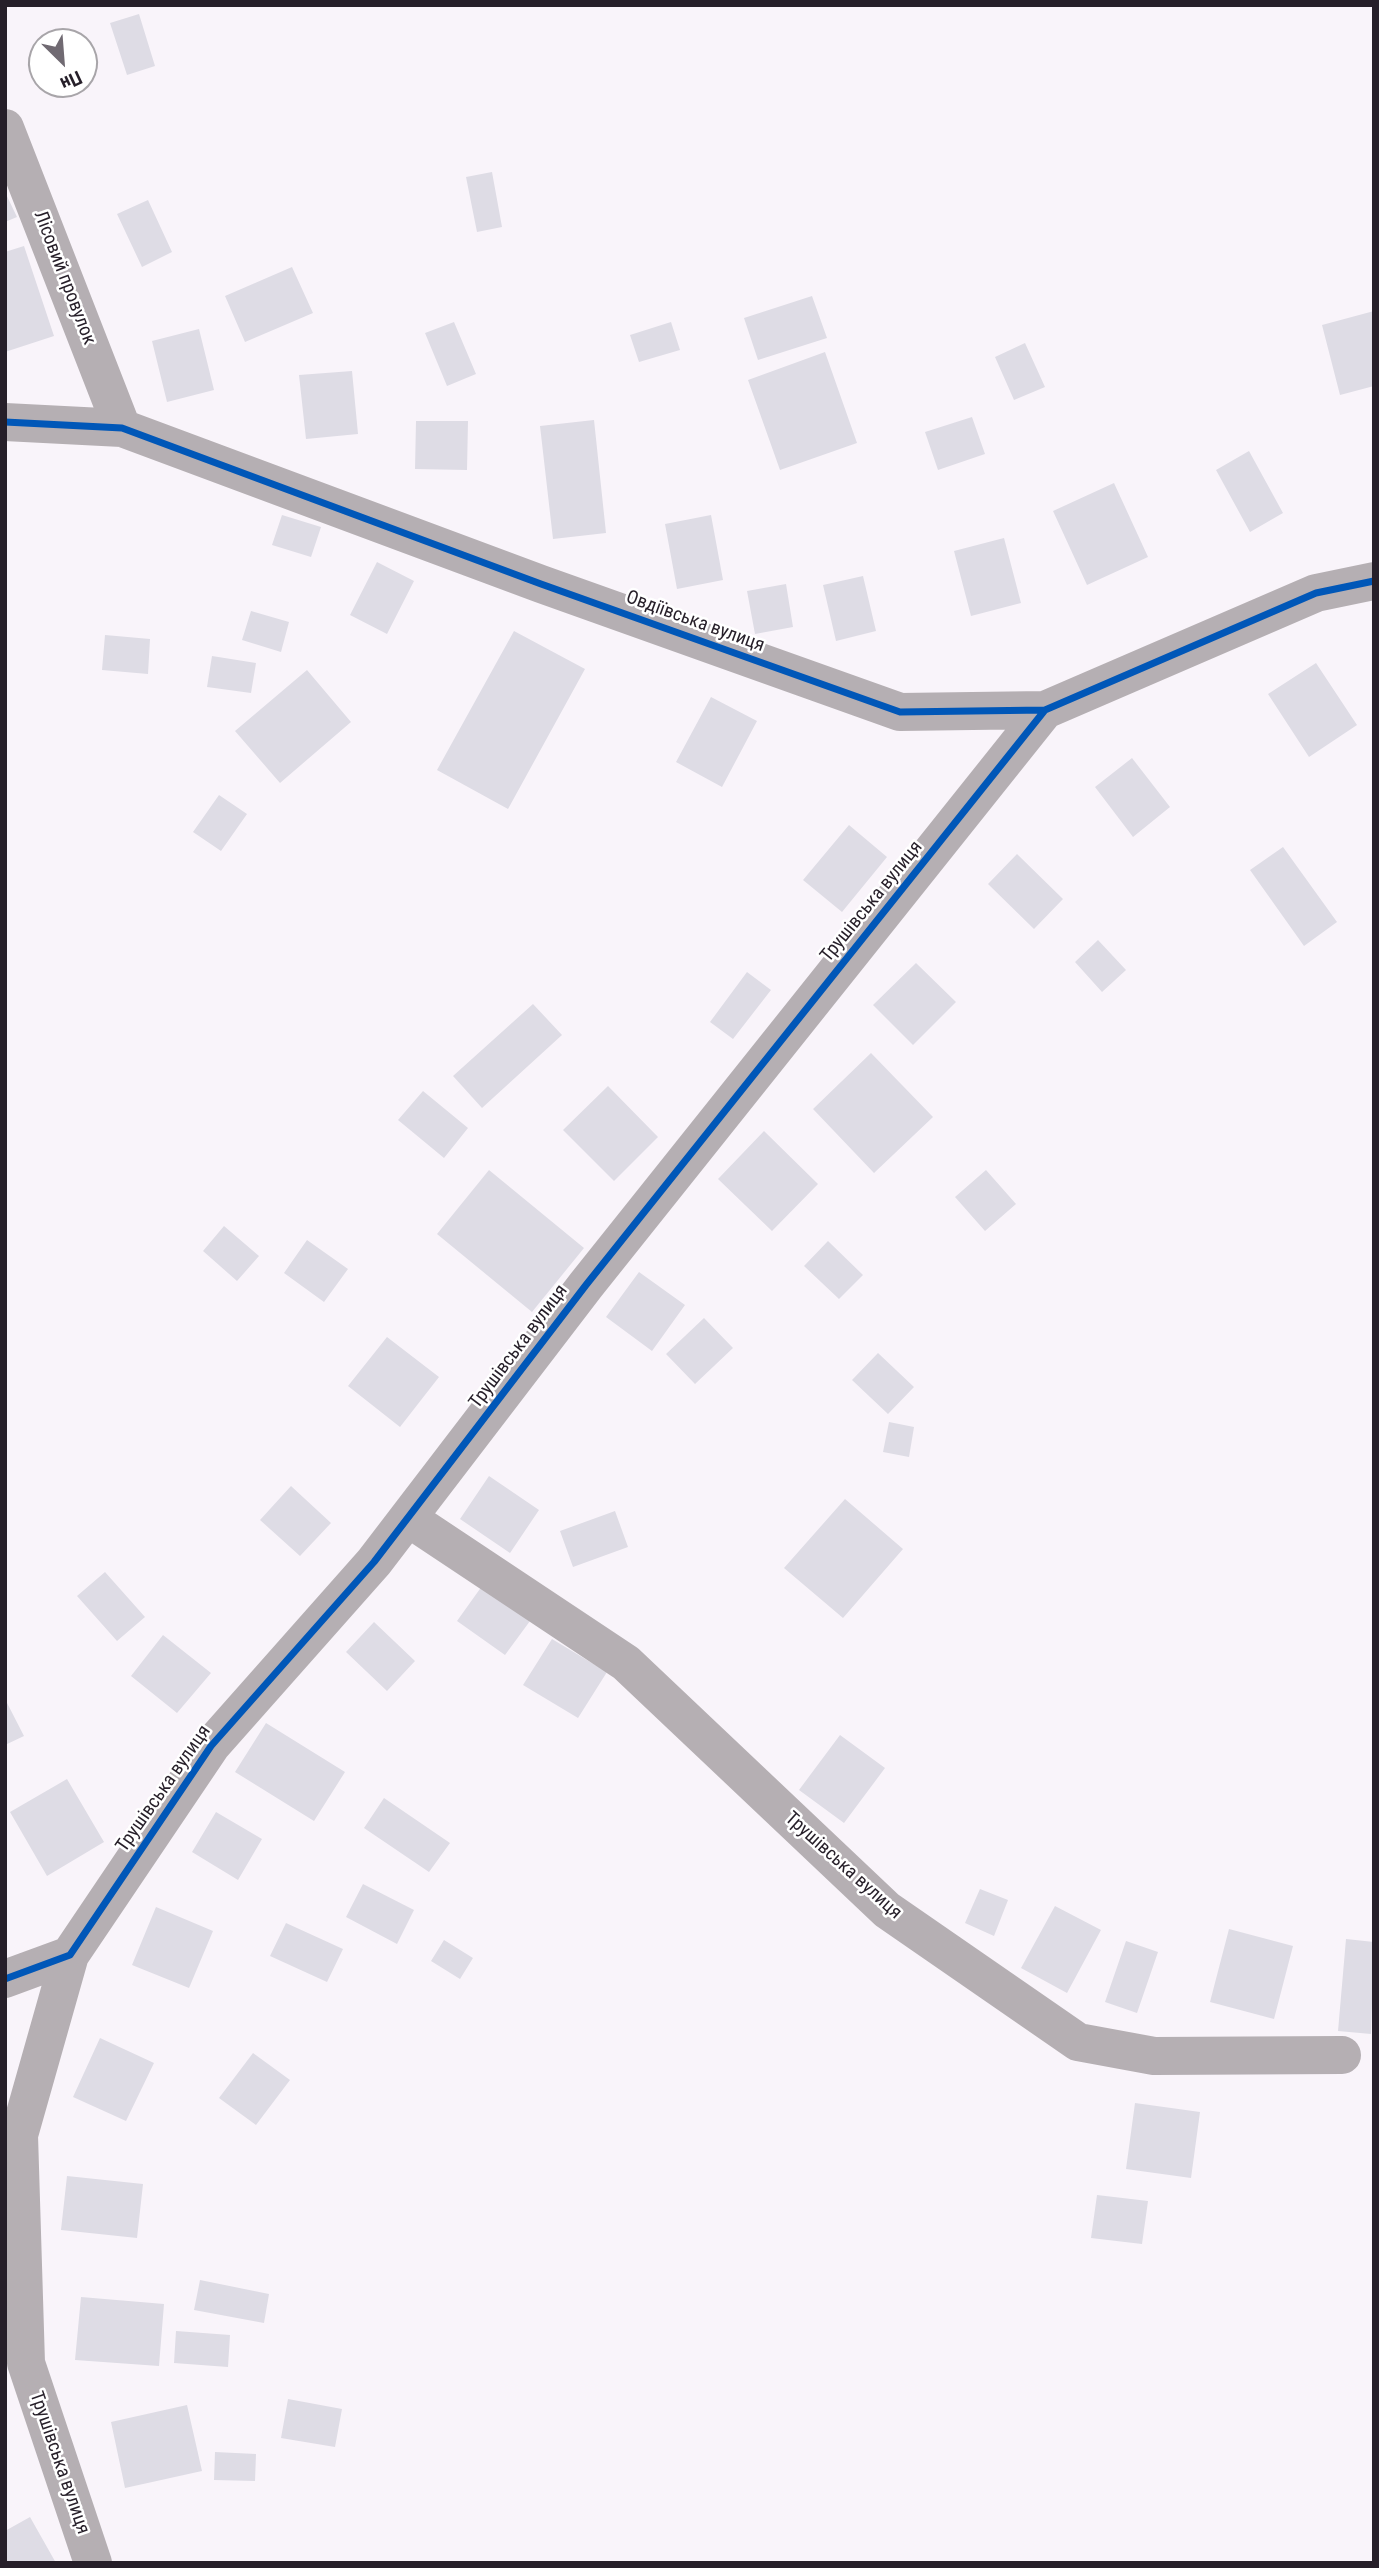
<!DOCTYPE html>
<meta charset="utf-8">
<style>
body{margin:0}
#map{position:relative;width:1379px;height:2568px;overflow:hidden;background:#f9f4fa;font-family:"Roboto Condensed",sans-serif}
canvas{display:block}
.frame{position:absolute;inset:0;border:7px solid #261f29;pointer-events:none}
.north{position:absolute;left:28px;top:28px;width:70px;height:70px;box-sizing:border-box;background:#fff;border:2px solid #a8a5a9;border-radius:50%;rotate:155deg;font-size:19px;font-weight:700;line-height:28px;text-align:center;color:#261f29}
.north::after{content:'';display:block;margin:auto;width:24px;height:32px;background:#706a72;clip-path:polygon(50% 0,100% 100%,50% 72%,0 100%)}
</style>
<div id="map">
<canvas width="1379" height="2568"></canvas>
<div class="frame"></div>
<div class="north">Пн</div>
</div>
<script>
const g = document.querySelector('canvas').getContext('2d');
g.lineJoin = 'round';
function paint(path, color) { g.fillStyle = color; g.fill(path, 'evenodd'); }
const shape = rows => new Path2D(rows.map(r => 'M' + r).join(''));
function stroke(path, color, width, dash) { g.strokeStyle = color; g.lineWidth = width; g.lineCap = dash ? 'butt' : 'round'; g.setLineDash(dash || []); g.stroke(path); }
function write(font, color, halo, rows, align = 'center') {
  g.font = font + ' "Roboto Condensed",sans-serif'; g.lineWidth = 5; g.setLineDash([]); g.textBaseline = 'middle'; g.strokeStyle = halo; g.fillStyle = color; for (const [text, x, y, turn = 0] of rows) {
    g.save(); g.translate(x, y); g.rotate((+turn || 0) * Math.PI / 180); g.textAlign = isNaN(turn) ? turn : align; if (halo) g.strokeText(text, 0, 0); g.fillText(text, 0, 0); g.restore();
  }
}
paint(shape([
 [139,14,155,66,127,75,110,23],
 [492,172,502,227,477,232,466,177],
 [5,192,17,217,5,222],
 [148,200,172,252,142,267,117,214],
 [24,246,54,336,5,352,5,252],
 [292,267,313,313,245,342,225,296],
 [812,296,827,338,758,360,744,318],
 [1374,311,1374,386,1340,395,1322,325],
 [454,322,476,374,447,386,425,333],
 [671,322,680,350,639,362,630,335],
 [199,329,214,390,167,402,152,341],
 [1025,343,1045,387,1014,400,995,357],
 [825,352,857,443,780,470,748,380],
 [352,371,358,434,306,439,299,375],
 [972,417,985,454,938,470,925,432],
 [594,420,606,533,553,539,540,426],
 [416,421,468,421,467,470,415,469],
 [1249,451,1283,513,1250,532,1216,470],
 [1114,483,1148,557,1087,585,1053,511],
 [282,515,321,527,311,557,272,545],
 [711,515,723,580,677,589,665,524],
 [1004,538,1021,603,971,616,954,551],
 [377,562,414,581,387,634,350,615],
 [863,576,876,631,836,641,823,585],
 [786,584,793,627,755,634,747,591],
 [251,611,289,622,281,652,242,640],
 [514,631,585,669,508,809,437,770],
 [105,635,150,639,148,674,102,670],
 [212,656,256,663,251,693,207,687],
 [1316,663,1357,725,1309,757,1268,694],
 [307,670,351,722,280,783,235,731],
 [711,697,757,721,722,787,676,762],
 [1132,758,1170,807,1133,837,1095,787],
 [219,795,247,814,221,851,193,832],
 [849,825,887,857,842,912,803,880],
 [1283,847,1337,922,1304,946,1250,870],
 [1017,854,1063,899,1034,929,988,884],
 [1098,940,1126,970,1102,992,1075,962],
 [916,963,956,1002,913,1045,873,1005],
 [747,972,771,990,733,1039,710,1022],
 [533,1004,562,1035,482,1108,453,1076],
 [871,1053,933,1117,874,1173,813,1109],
 [608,1086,658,1137,614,1181,563,1130],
 [423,1091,468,1128,444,1158,398,1120],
 [764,1131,818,1184,772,1231,718,1179],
 [489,1170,584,1248,532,1312,437,1234],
 [986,1170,1016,1204,985,1231,955,1197],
 [224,1226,259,1256,237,1281,203,1251],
 [307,1240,348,1269,324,1302,284,1273],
 [828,1241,863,1275,839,1299,804,1266],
 [639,1272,685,1305,652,1351,606,1317],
 [704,1318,733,1348,695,1384,666,1354],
 [387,1337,439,1377,400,1427,348,1386],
 [878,1353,914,1387,888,1414,852,1380],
 [889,1422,914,1427,909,1457,883,1452],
 [489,1476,539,1510,510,1553,460,1519],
 [291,1486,331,1523,300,1556,260,1520],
 [845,1499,903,1549,843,1618,784,1568],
 [615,1511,628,1547,573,1567,560,1531],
 [105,1572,145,1617,117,1641,77,1596],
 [482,1586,530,1621,505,1655,457,1621],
 [374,1622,415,1661,387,1691,346,1652],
 [163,1635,211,1673,177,1713,131,1676],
 [552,1639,607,1672,578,1718,523,1685],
 [5,1699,24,1736,5,1745],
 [266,1723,345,1772,314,1821,235,1772],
 [840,1735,885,1768,844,1823,799,1790],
 [67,1779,104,1842,47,1876,10,1812],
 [384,1798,450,1843,429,1872,364,1828],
 [216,1812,262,1839,238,1880,192,1852],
 [363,1884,414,1910,397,1944,346,1917],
 [980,1889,1008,1900,994,1936,965,1923],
 [1055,1906,1101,1930,1067,1993,1021,1968],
 [156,1907,213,1931,189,1988,132,1965],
 [286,1923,343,1949,327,1982,270,1956],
 [1229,1929,1293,1946,1274,2019,1210,2002],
 [1346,1939,1374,1942,1371,2034,1338,2031],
 [444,1940,473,1958,460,1979,431,1961],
 [1126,1941,1158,1952,1137,2013,1105,2002],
 [100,2038,154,2063,126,2121,73,2097],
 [253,2053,290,2080,256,2125,219,2098],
 [1135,2103,1200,2112,1191,2178,1126,2169],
 [67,2176,143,2184,137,2238,61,2230],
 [1097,2195,1148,2201,1142,2244,1091,2238],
 [200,2280,269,2294,264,2323,194,2310],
 [81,2297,164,2304,159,2366,75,2360],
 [176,2331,230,2335,228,2367,174,2363],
 [288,2399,342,2409,335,2447,281,2438],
 [187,2405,202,2471,125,2488,111,2422],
 [215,2452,256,2454,255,2481,214,2480],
 [30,2517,56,2563,5,2563,5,2531]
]), '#dedce5');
stroke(shape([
 [5,128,122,428],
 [5,422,122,428,541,584,900,712,1045,710,1316,593,1374,581],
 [408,1518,626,1663,887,1910,1078,2042,1154,2056,1342,2055],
 [70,1955,19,2135,26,2363,93,2563],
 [5,1979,70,1955,211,1746,374,1562,586,1285,1045,710]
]), '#b5afb3', 38);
stroke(shape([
 [5,422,122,428,541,584,900,712,1045,710,1316,593,1374,581],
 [5,1979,70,1955,211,1746,374,1562,586,1285,1045,710]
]), '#0057b8', 7);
write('19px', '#261f29', '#fff', [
 ["Лісовий провулок",64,278,69],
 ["Овдіївська вулиця",695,622,20],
 ["Трушівська вулиця",872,902,-51],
 ["Трушівська вулиця",519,1347,-53],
 ["Трушівська вулиця",164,1789,-55],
 ["Трушівська вулиця",843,1866,42],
 ["Трушівська вулиця",59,2463,71]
]);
</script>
